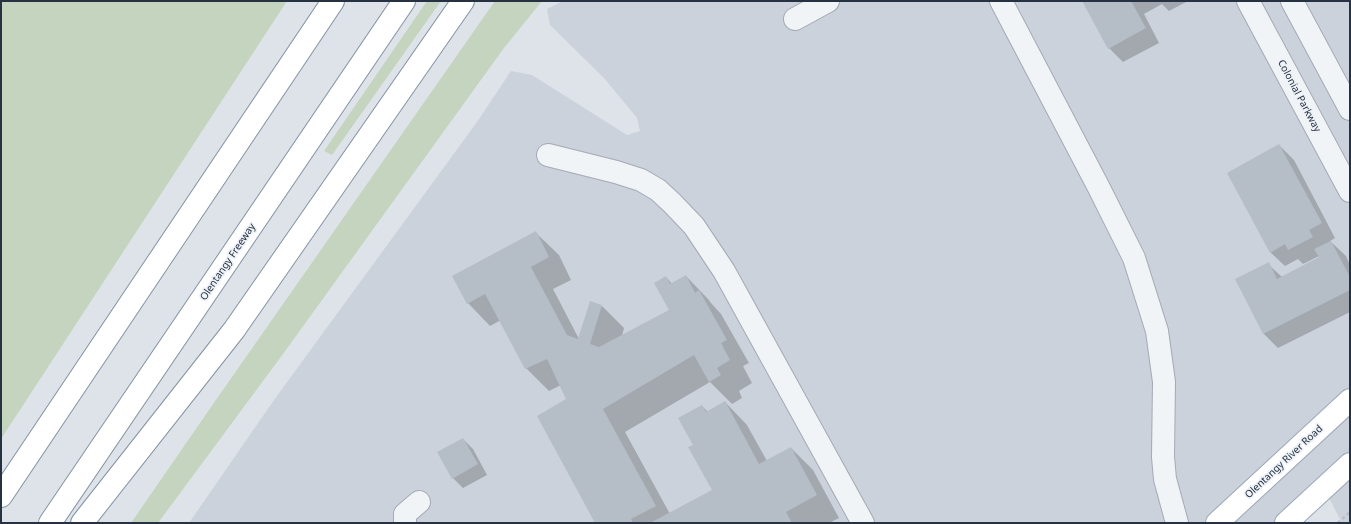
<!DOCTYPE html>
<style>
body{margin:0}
#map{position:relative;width:1351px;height:524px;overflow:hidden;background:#dee3e9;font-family:"Noto Sans",sans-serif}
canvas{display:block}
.frame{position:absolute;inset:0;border:2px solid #263242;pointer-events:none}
</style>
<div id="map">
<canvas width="1351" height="524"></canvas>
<div class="frame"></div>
</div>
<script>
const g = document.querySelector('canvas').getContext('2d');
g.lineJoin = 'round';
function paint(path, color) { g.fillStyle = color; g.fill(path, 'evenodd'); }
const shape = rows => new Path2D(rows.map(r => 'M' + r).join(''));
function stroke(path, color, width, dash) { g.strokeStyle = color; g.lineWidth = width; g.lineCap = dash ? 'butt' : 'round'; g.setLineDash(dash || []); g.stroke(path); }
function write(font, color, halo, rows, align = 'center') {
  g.font = font + ' "Noto Sans",sans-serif'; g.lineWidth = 3.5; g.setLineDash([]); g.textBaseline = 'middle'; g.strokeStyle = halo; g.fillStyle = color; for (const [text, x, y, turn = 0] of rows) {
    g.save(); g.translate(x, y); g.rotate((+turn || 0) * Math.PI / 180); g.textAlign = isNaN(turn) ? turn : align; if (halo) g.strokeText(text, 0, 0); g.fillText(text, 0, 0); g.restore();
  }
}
paint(shape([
 [563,1,1041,1,1041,2,1044,1,1350,1,1350,523,1342,523,1324,488,1286,523,189,523,274,400,477,122,511,71,532,75,627,135,640,131,637,118,604,78,550,25,547,9]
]), '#ccd2db');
paint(shape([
 [1,1,287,1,1,439],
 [427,1,441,1,332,155,324,151],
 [495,1,542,1,504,48,283,354,158,523,131,523,211,407]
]), '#c5d4be');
paint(shape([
 [1083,1,1188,1,1169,11,1162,4,1144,14,1159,43,1123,62,1109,48],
 [1279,145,1294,160,1335,238,1330,241,1346,256,1350,265,1350,312,1278,348,1264,334,1236,280,1268,264,1282,277,1320,258,1319,256,1303,264,1298,259,1285,266,1270,252],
 [536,233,559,255,571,280,553,289,579,339,602,306,624,328,622,336,670,310,666,277,672,284,686,276,708,299,711,303,721,314,749,363,743,366,752,383,739,391,742,398,732,404,710,382,625,432,670,514,713,490,694,445,702,406,708,412,725,402,747,425,767,461,791,448,813,470,839,518,829,523,596,523,567,399,561,385,549,391,526,368,501,320,490,326,468,303],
 [463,439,473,449,487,475,463,488,453,478]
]), '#0003');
paint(shape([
 [1082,1,1131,1,1146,28,1108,49],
 [1279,144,1322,223,1309,230,1313,237,1288,250,1285,244,1270,253,1227,173],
 [536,231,549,257,531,267,567,335,578,339,590,301,602,305,590,344,599,347,669,310,654,283,666,276,670,284,686,275,695,293,699,290,727,340,721,343,730,360,717,368,721,375,709,382,694,355,603,409,656,506,631,519,633,523,595,523,537,416,566,399,547,359,525,369,485,294,467,304,452,276],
 [1331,241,1350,277,1350,290,1263,334,1235,279,1269,262,1277,279,1319,257,1314,249],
 [725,401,759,464,791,447,817,495,786,512,792,523,650,523,712,490,688,447,693,445,678,418,702,405,706,412],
 [463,438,478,464,452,479,437,452]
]), '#b5bdc7');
const minor = shape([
 [1001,1,1098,186,1134,258,1157,331,1164,382,1163,457,1165,479,1177,523],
 [1248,1,1350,191],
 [1292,1,1350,109],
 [795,19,828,1],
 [548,155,616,172,641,180,658,190,672,203,694,226,724,271,863,523],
 [405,523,405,514,419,502]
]);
const major = shape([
 [1217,523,1350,400],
 [1286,523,1350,464]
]);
const highway = shape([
 [1,496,333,1],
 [50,523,404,1],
 [82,523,234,330,463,1]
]);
stroke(minor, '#a3aab4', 24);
stroke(major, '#9ca8b6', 24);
stroke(highway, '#8492a1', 24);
stroke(shape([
 [1338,523,1350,512]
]), '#b8bec4', 2.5, [3, 3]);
stroke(minor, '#f1f4f7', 22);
stroke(major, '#fff', 22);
stroke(highway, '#fff', 22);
write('10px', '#263242', '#eef2f7', [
 ["Colonial Parkway",1299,96,62],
 ["Olentangy Freeway",228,262,-56],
 ["Olentangy River Road",1284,462,-43]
]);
</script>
